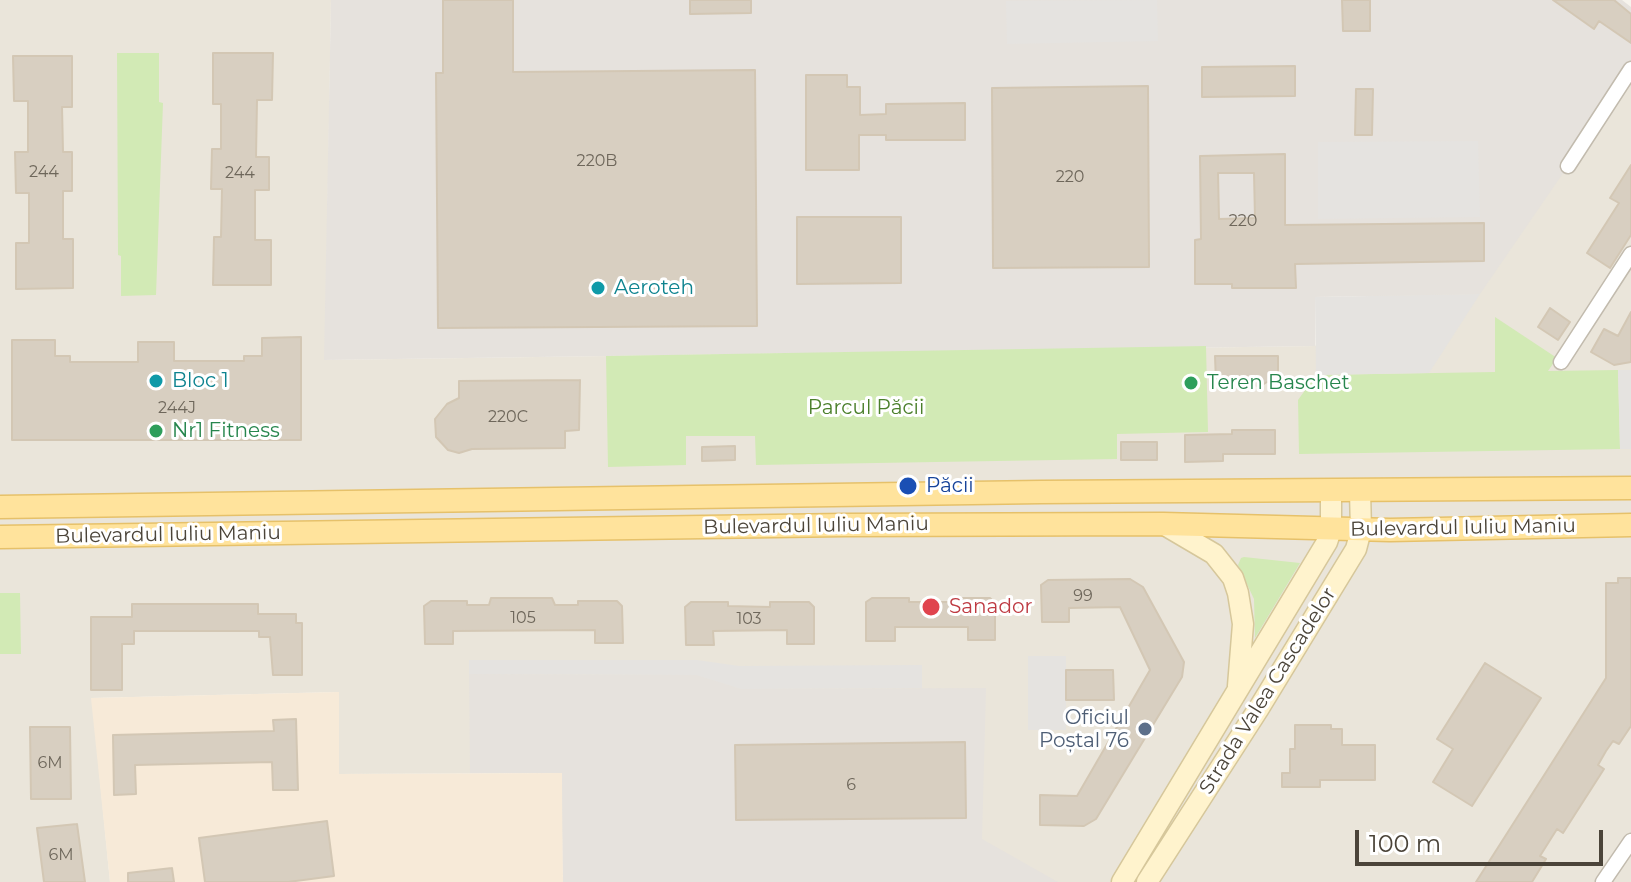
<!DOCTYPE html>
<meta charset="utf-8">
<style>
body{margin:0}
#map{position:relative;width:1631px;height:882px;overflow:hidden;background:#f6f3ec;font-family:Montserrat,sans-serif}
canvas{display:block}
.scale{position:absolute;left:1355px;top:830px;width:248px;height:36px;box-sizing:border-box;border:4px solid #4b4439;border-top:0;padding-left:10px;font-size:24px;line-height:28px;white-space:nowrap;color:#4b4439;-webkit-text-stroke:6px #fff;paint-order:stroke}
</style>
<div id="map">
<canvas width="1631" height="882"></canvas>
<div class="scale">100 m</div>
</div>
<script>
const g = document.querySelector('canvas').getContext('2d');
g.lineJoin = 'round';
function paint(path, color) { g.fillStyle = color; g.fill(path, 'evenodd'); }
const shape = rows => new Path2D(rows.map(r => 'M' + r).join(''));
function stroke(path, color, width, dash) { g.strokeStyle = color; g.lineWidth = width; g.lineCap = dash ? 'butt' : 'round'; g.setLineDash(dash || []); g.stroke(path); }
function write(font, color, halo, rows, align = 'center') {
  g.font = font + ' Montserrat,sans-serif'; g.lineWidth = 6; g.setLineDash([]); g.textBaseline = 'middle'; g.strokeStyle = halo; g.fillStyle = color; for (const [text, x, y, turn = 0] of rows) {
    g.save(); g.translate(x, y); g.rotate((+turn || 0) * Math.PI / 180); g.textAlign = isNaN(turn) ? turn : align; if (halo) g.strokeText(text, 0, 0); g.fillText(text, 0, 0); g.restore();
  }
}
paint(shape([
 [0,0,331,0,325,360,1315,346,1631,69,1631,882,563,882,561,773,339,774,338,692,92,698,110,882,0,882]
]), '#eae5da');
paint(shape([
 [339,692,339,774,562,773,563,882,110,882,91,698]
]), '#f7ead8');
paint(shape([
 [331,0,1622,0,1631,7,1631,69,1568,166,1480,294,1315,297,1315,346,324,360],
 [469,674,697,675,741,689,986,688,982,839,1058,882,563,882,562,773,470,773]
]), '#e6e2dd');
paint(shape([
 [117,53,159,53,159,102,163,103,156,295,121,296,121,256,118,255],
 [1495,317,1557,358,1548,371,1618,370,1620,449,1299,454,1298,400,1316,375,1495,372],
 [1206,346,1208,432,1117,434,1117,459,756,465,755,436,686,436,686,465,608,467,606,356],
 [1244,557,1300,563,1255,638,1254,599,1238,565,1241,558],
 [0,593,20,593,21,654,0,654]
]), '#d2eab5');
paint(shape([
 [1157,0,1158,41,1007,44,1006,1],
 [1478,141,1480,217,1318,219,1318,142],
 [1480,294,1429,373,1316,375,1315,297],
 [1618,370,1631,370,1631,449,1620,449],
 [1028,656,1066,656,1066,730,1028,730],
 [469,660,697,660,739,666,922,665,922,688,741,689,696,675,469,674]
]), '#e5e3e0');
const building = shape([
 [443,0,513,0,513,72,755,70,757,326,438,328,436,73,443,73,443,0],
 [690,0,751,0,751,13,690,14,690,0],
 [1342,0,1370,0,1370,31,1343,31,1342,0],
 [1553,0,1614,0,1631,14,1631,43,1599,21,1594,29,1553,0],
 [213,53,273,53,272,100,257,100,256,157,269,157,269,190,255,190,255,240,271,240,271,285,213,285,214,237,221,237,222,189,211,189,212,149,221,149,221,104,213,104,213,53],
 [13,56,72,56,72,107,62,107,63,152,72,152,72,191,63,191,63,239,73,239,73,288,16,289,16,243,29,243,29,193,16,193,15,152,28,152,28,101,14,101,13,56],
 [1295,66,1295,96,1202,97,1202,67,1295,66],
 [806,75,847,75,847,87,860,87,860,115,886,114,886,104,965,103,965,140,886,140,886,135,859,135,859,170,806,170,806,75],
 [1148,86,1149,267,993,268,992,88,1148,86],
 [1356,89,1373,89,1372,135,1355,135,1356,89],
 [1285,154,1285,225,1484,223,1484,261,1295,264,1296,288,1232,288,1232,284,1195,284,1195,240,1201,239,1200,156,1285,154],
 [1218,173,1254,173,1255,218,1219,219,1218,173],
 [1631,165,1631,235,1610,268,1587,253,1619,203,1610,198,1631,165],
 [797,217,901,217,901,283,797,284,797,217],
 [1550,308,1570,322,1558,340,1538,327,1550,308],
 [1631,312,1631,362,1614,365,1591,352,1604,329,1618,336,1631,312],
 [301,337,301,440,12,440,12,340,55,340,55,356,70,356,70,362,138,362,138,342,174,342,174,361,244,361,244,356,262,356,262,338,301,337],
 [1215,356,1278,356,1278,382,1267,382,1259,387,1251,383,1216,383,1215,356],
 [580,380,579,430,565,431,565,448,472,449,459,453,448,450,436,437,435,419,447,404,459,398,459,381,580,380],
 [1232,430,1275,430,1275,454,1223,454,1223,461,1185,462,1185,435,1232,434,1232,430],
 [1121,442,1157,442,1157,460,1121,460,1121,442],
 [735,446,735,460,702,461,702,447,735,446],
 [1618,578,1631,578,1631,726,1619,744,1613,741,1606,751,1598,765,1604,769,1563,833,1557,829,1540,856,1546,859,1532,882,1476,882,1606,678,1606,583,1618,583,1618,578],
 [1130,579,1143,587,1184,662,1182,677,1096,819,1084,826,1040,825,1040,795,1077,796,1150,670,1120,607,1069,608,1069,622,1042,622,1041,585,1048,580,1130,579],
 [491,598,552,598,555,605,578,605,578,601,617,601,622,606,623,643,595,643,595,630,453,631,453,644,425,644,424,606,431,601,467,601,467,605,489,605,491,598],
 [872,598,909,598,909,602,951,602,951,598,990,598,995,603,995,640,968,640,968,627,895,627,895,641,866,641,866,602,872,598],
 [691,602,728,602,728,606,770,607,770,602,809,602,814,607,814,644,787,644,787,630,713,631,714,645,686,645,685,607,691,602],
 [132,604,258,604,258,614,296,614,296,623,302,623,302,675,273,675,270,637,259,637,259,631,134,631,134,644,122,644,122,690,91,690,91,617,132,617,132,604],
 [1485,663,1541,698,1472,806,1433,782,1453,749,1437,739,1485,663],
 [1066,670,1113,670,1114,700,1066,700,1066,670],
 [296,719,298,790,273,790,272,762,135,765,136,794,114,795,113,735,274,731,273,720,296,719],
 [1295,725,1331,725,1331,729,1342,729,1342,745,1375,745,1375,780,1320,780,1320,787,1282,787,1282,773,1290,773,1290,749,1295,749,1295,725],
 [30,727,70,727,71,799,31,799,30,727],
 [965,742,966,818,736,820,735,745,965,742],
 [327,821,334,876,288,882,205,882,199,838,327,821],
 [77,824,85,882,44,882,37,828,77,824],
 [172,868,174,882,128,882,128,873,172,868]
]);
paint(building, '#d8cfc1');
stroke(building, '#d3c7b4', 2);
const street = shape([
 [1568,166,1631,69],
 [1561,362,1631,254],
 [1603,882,1631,841]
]);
const secondary = shape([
 [1163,524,1214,554,1233,578,1238,593,1243,624,1238,686],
 [1122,882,1327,542,1331,530,1331,491],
 [1147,882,1259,708,1356,549,1361,530,1360,491]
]);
const primary = shape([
 [0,507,1041,492,1631,488],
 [0,537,845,525,1163,524,1390,530,1631,525]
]);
stroke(street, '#c2bbae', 17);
stroke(secondary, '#d6c79b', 23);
stroke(primary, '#e6c16a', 25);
stroke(street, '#fff', 14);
stroke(secondary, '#fff3cd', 20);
stroke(primary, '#ffe39c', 22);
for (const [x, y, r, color] of [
 [598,288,8,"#0f9aa8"],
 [156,381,8,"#0f9aa8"],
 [1191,383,8,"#2e9e5b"],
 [156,431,8,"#2e9e5b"],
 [908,486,10,"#1a4fb4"],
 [931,607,10,"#e0444e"],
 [1145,729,8,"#5c6f8a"]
]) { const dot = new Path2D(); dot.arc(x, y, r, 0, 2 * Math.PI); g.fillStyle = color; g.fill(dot); stroke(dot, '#fff', 3); }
write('16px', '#6e675b', null, [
 ["220B",597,161],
 ["244",44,172],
 ["244",240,173],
 ["220",1070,177],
 ["220",1243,221],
 ["244J",177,408],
 ["220C",508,417],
 ["99",1083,596],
 ["105",523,618],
 ["103",749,619],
 ["6M",50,763],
 ["6",851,785],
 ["6M",61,855]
]);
write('20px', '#0d838f', '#fff', [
 ["Aeroteh",614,288],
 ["Bloc 1",172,381]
], 'left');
write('20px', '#27864d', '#fff', [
 ["Teren Baschet",1207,383],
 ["Nr1 Fitness",172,431]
], 'left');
write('20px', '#4a7f2a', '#fff', [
 ["Parcul Păcii",866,408]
]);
write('20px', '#164399', '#fff', [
 ["Păcii",926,486]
], 'left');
write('20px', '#4b4439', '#fff', [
 ["Bulevardul Iuliu Maniu",816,526,-1],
 ["Bulevardul Iuliu Maniu",1463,528,-1],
 ["Bulevardul Iuliu Maniu",168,535,-1],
 ["Strada Valea Cascadelor",1268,691,-58]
]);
write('20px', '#be3a42', '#fff', [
 ["Sanador",949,607]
], 'left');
write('20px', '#4e5e75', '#fff', [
 ["Oficiul",1129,718],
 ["Poștal 76",1129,741]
], 'right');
</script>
